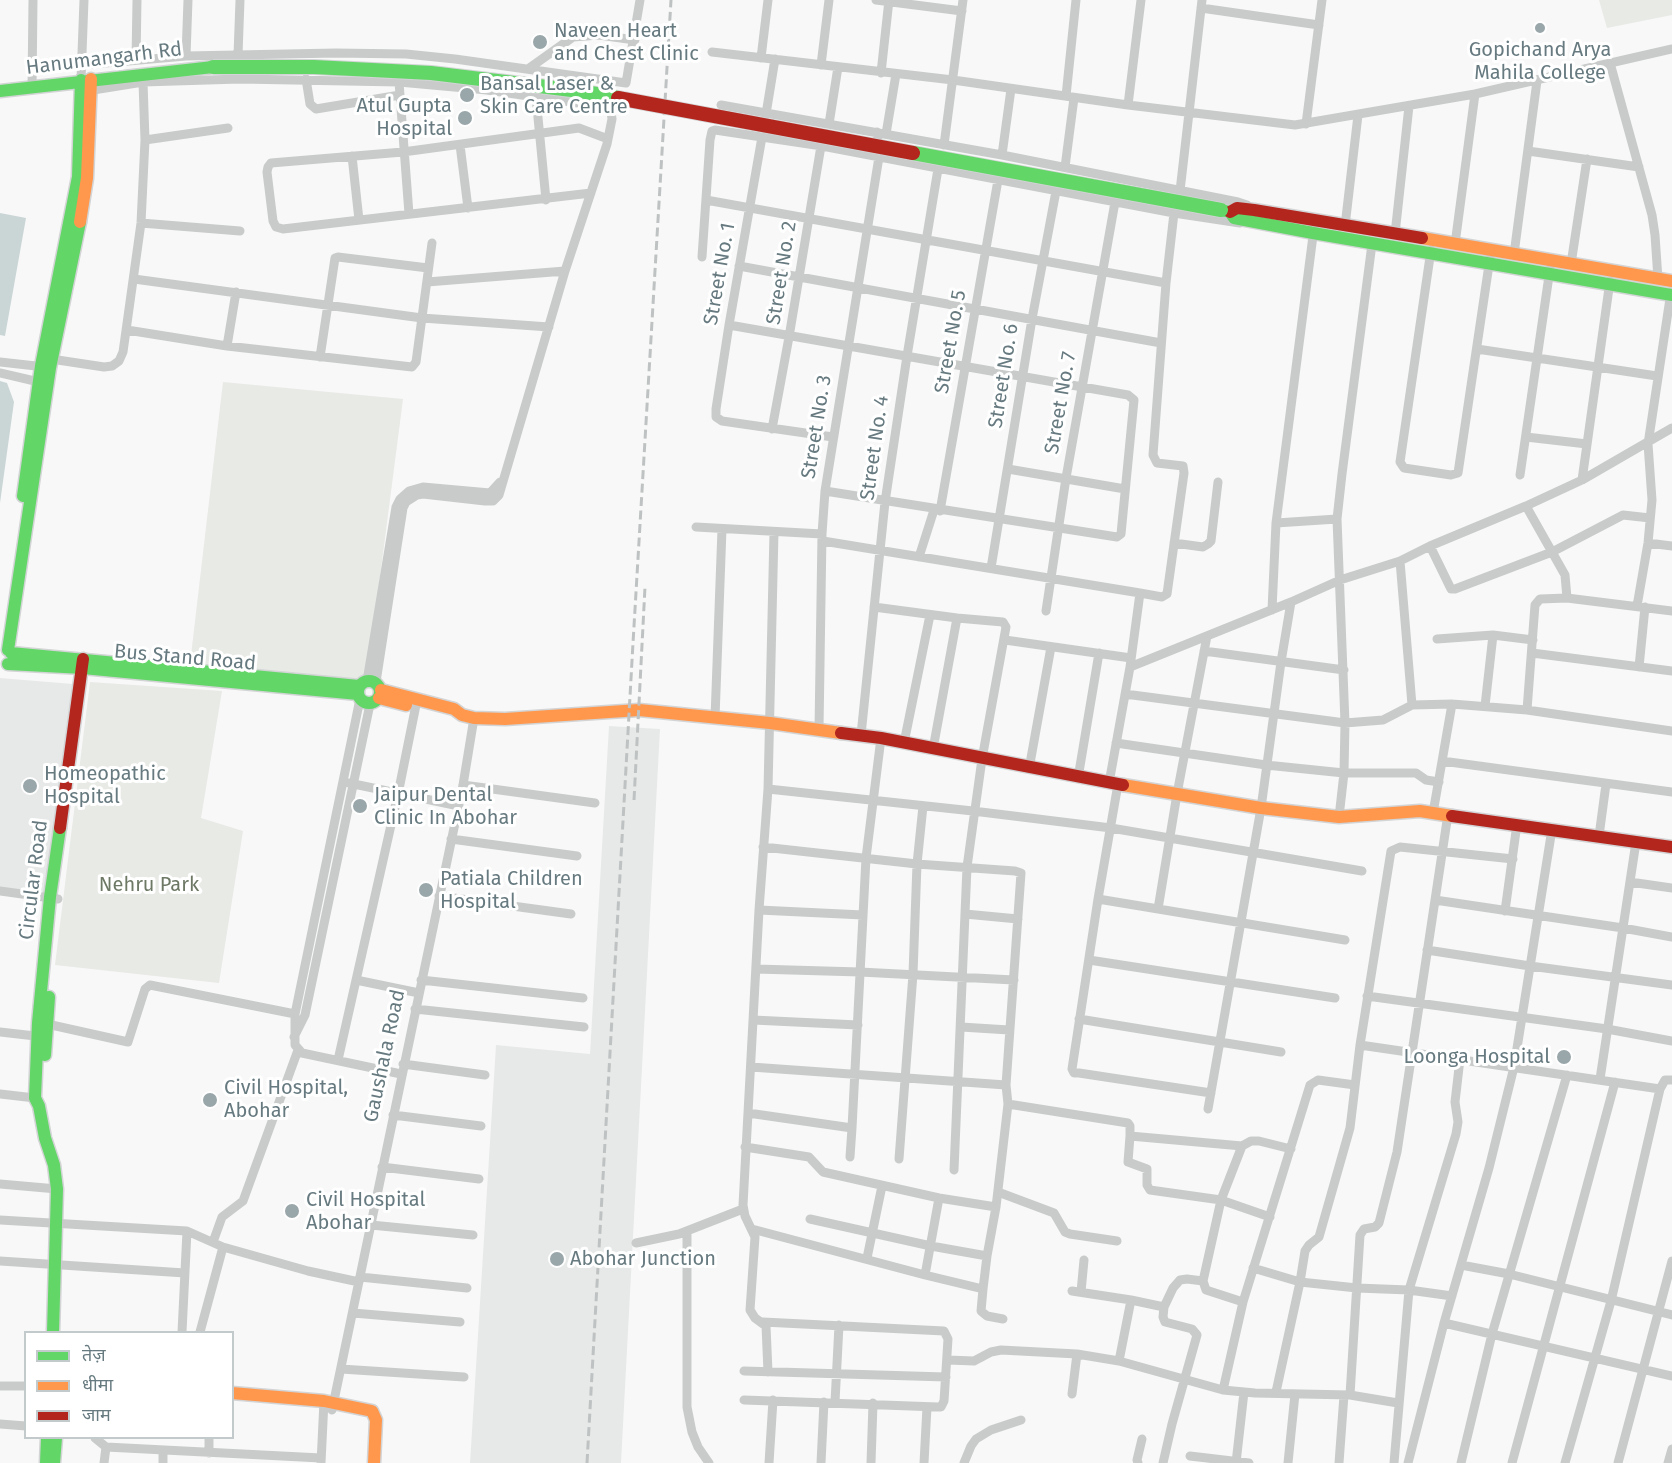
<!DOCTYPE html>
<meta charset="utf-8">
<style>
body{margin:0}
#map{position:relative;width:1672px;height:1463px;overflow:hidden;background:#f8f8f8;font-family:"Fira Sans","Noto Sans Devanagari",sans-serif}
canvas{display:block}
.legend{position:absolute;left:24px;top:1331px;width:210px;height:108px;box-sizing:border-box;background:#fff;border:2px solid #c2cacc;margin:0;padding:8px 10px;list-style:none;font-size:18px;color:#667a80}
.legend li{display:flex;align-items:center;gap:12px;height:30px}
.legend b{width:30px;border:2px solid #c2cacc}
</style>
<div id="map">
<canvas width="1672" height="1463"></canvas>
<ul class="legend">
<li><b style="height:8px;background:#63d668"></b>तेज़</li>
<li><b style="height:8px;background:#ff974d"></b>धीमा</li>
<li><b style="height:8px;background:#b3261e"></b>जाम</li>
</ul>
</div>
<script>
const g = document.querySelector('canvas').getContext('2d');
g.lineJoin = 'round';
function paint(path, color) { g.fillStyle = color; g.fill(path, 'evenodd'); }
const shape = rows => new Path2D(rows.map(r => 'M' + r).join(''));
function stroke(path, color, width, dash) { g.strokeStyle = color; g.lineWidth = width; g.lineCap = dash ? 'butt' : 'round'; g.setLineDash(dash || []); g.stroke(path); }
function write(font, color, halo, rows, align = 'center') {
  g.font = font + ' "Fira Sans",sans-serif'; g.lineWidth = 6; g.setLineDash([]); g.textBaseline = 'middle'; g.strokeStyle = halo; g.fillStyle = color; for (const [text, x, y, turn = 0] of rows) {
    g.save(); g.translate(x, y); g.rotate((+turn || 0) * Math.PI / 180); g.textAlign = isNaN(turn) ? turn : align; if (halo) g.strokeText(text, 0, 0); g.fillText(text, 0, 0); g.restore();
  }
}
paint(shape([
 [0,678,73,684,46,894,0,887],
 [609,726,660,729,621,1463,470,1463,496,1045,590,1054]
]), '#e7e9e8');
paint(shape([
 [1599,0,1672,0,1672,15,1607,28],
 [223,382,403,399,366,685,190,664],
 [90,682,222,691,201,818,243,831,219,983,55,965]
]), '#e8eae6');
paint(shape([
 [0,213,26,218,5,336,0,335],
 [0,381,7,383,14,402,0,503]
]), '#cad5d6');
const fast = shape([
 [0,91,213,67],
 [1221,210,1230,212,1234,218,1313,233,1672,295],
 [23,496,41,366,78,177,81,80],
 [8,650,50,368,80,222],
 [11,653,359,686],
 [8,664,83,668,358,694],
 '358 692a11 11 0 1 1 22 0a11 11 0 1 1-22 0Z',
 [45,1055,49,997],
 [53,1332,57,1189,54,1165,45,1138,39,1106,35,1098,38,1023,50,897,60,828],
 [46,1463,47,1438],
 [54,1463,56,1438]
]);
const slow = shape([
 [80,222,87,178,91,79],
 [1422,238,1672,281],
 [381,690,454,709,462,715,474,718,505,719,639,710,770,723,841,733],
 [379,698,406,705],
 [1123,785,1261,808,1339,817,1420,811,1452,816],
 [232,1393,324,1401,372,1411,376,1420,374,1463]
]);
const jam = shape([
 [1230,212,1237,208,1254,210,1422,238],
 [841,733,881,738,1123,785],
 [1452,816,1672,847],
 [60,828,83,659]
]);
stroke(fast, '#d3d4d5', 15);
stroke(slow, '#d3d4d5', 15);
stroke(jam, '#d3d4d5', 15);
stroke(shape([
 [876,0,962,11],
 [1201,8,1319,25],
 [712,52,953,80,1128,105,1295,125,1475,94,1672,49],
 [238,55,240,0],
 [186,56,188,0],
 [761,58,768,0],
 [136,60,137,0],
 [1610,63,1652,215,1655,235,1658,279],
 [82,65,186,56,336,53,406,54,455,59,626,83,640,0],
 [821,65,829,0],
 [528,69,573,37,599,35,635,40],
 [881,73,889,0],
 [306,79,310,104,316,109,400,95],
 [81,80,84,0],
 [399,82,409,214],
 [32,88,33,0],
 [87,91,143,82,240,79,399,82,487,90,592,105,606,108,611,112,612,119,607,144,565,271,499,495,493,501,485,501,423,494,417,495,406,502,403,508,376,682],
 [1066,96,1076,0],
 [536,97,546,200],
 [721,105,1002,155,1238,202,1247,205],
 [1128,105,1141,0],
 [766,114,775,59],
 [829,124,838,67],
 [1306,124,1322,0],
 [886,134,896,74],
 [762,137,729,325,716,409,716,417,722,421,833,437],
 [145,140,228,128],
 [460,145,468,208],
 [944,145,963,0],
 [1528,151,1639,167],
 [1002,155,1011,89],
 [352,156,359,220],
 [1065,167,1074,98],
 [1180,191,1202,0],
 [591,193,283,229,276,227,273,221,267,172,268,167,271,163,403,152,579,128,608,139],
 [706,200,1166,283],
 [141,223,240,231],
 [1345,226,1358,115],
 [1395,234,1409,106],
 [1455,244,1475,94],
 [1431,250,1400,462,1404,468,1451,475,1458,473,1490,258],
 [1514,254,1537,81],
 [702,257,710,140,712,131,715,130,822,146,1174,213,1240,223],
 [1571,264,1587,159],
 [739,266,1161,343],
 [134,279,422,318,549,327],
 [427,282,565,271],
 [729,325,1128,395,1134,400,1121,534,1117,537,825,491],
 [127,330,227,346,412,367,416,362,432,243],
 [227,346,236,292],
 [1477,349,1657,376],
 [320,357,335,258,338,257,428,268],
 [51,359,104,367,112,366,119,361,123,352,141,223,145,140,143,82],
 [0,362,45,367],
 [0,373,39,382],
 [772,429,789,337,822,140],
 [1526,437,1587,444],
 [1008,469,1125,489],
 [1520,475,1550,269],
 [1582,480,1610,281],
 [1526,506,1565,575,1567,598,1540,599,1535,605,1527,710],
 [940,511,998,180],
 [1276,523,1337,519],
 [696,527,822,534],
 [823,541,1140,593,1130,667],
 [1174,543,1203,547,1208,544,1211,541,1218,482],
 [1648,543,1672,546],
 [1430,546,1451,589,1455,589,1552,552,1623,515,1650,518],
 [919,557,934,510],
 [1400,561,1412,705],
 [991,568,1032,319,1056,191],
 [1140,593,1162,597,1167,594,1184,473,1183,466,1157,463,1153,455,1166,283,1174,213],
 [1567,598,1672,611],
 [1637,606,1648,543,1652,500,1648,444,1671,292],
 [874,607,957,618,1003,622,1006,627,982,759,967,867,954,1170],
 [1272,610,1276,523,1314,228],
 [1046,611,1066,478,1115,202],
 [1493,635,1533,640],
 [1437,639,1493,635,1485,706],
 [1005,640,1131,658],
 [1204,651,1344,670],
 [1532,653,1672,671],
 [1639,667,1645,607],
 [367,681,396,507,400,499,409,491,423,487,490,493,500,482],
 [1125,694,1345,723,1383,720,1412,705,1452,704,1527,710,1672,731],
 [360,699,295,1014,295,1045,302,1053,401,1074],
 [715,718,722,529],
 [819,729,822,534,825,491,879,157,877,132],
 [861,735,885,502,907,356,938,169],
 [904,743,930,615],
 [1116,743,1266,765,1344,773,1416,773,1426,780,1439,782],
 [933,749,957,618],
 [1442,761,1672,792],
 [1029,769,1051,647],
 [1078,778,1099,653],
 [349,783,459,806],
 [1109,783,1130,667,1291,602,1340,580,1400,561,1430,546,1526,506,1582,480,1672,428],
 [1118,784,1098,899,1072,1069,1074,1073,1079,1073,1211,1093],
 [463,785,595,803],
 [768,789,973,811,1111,828,1362,871],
 [1433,813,1452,704],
 [1339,817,1344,773,1345,723,1337,519,1342,474,1372,244],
 [1599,836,1606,784],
 [451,839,577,856],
 [763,847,917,864,1015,871,1021,873,1006,1085,1008,1104],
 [1630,882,1672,888],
 [0,891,58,899],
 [439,896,571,914],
 [1098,899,1345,940],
 [1435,900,1623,928,1672,937],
 [1158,909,1177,794,1207,636],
 [759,910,863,915],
 [1505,911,1517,824],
 [965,914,1018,919],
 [1427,950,1530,966,1672,985],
 [1089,960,1335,998],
 [756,969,860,972,1014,980],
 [356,980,419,993],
 [421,980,583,998],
 [1367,996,1607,1029,1672,1041],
 [415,1009,584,1027],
 [1079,1019,1281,1052],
 [753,1020,858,1025],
 [47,1024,128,1042,145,989,150,985,295,1014],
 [961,1027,1009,1030],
 [0,1032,44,1037],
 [294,1037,305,1015,370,704],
 [1360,1045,1660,1089],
 [338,1060,398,794,417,700],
 [403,1064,485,1075],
 [751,1067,1006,1085],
 [1600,1079,1636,842],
 [0,1094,35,1098],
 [1208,1109,1261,808,1281,662,1291,602],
 [748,1113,852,1128,866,858,881,738],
 [393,1115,481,1126],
 [1130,1136,1128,1162,1147,1169,1147,1185,1150,1190,1221,1200,1270,1217],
 [745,1147,809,1157,823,1172,939,1198,996,1207],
 [850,1157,852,1128],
 [899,1159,913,974,917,864,923,806],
 [382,1167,479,1179],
 [0,1184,57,1189],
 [998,1192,1054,1213,1065,1232,1070,1234,1117,1241],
 [810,1219,931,1246,987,1256,996,1207,1008,1104,1128,1123,1130,1126,1130,1136,1242,1146,1251,1141,1259,1141,1291,1149],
 [0,1220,187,1231,223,1247,308,1271,359,1282],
 [371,1225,473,1235],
 [752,1229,925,1275,939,1198],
 [687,1231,687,1407,692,1432,698,1447,709,1463],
 [213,1242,222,1217,243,1201,298,1050],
 [636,1243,679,1234,743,1209],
 [867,1258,882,1186],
 [0,1261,185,1273],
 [1461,1265,1509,1274,1672,1315],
 [1253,1268,1300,1282,1357,1288,1409,1290,1452,1296],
 [925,1275,983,1289,987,1256],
 [360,1277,467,1288],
 [1203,1281,1206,1290,1243,1302],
 [983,1289,981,1311,987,1316,1003,1319],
 [1072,1291,1131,1300,1119,1361],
 [1081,1292,1084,1260],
 [1131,1300,1164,1307,1173,1288,1180,1280,1187,1279,1203,1281,1221,1200,1242,1146],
 [353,1313,460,1322],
 [1444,1323,1672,1376],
 [182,1332,187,1231],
 [200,1332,223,1247],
 [948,1360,974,1361,991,1352,1001,1350,1077,1354,1119,1361,1223,1390,1255,1393,1350,1395,1398,1403],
 [341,1369,464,1377],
 [744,1371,946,1377],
 [768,1372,766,1326,755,1318,750,1310,755,1237,745,1216,743,1205,759,910,768,789,774,532],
 [0,1386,26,1386],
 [1223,1390,1243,1302,1310,1085,1318,1080,1355,1085],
 [1276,1392,1300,1282,1305,1251,1309,1245,1319,1237,1350,1128,1360,1045,1391,851,1400,847,1513,859],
 [1072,1394,1077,1354],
 [1350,1395,1360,1235,1364,1229,1375,1227,1379,1223,1397,1152,1448,814],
 [744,1400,938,1407,941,1407,944,1401,948,1339,944,1331,763,1322],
 [835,1402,839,1325],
 [332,1410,463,785,474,718],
 [0,1424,26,1426],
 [95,1438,106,1447],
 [209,1453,209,1438],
 [1190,1456,1249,1463],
 [104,1463,106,1447,321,1458],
 [163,1463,163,1450],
 [321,1463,324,1401],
 [769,1463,773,1400],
 [821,1463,824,1402],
 [871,1463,873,1403],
 [924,1463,927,1407],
 [964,1463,971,1446,976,1439,991,1430,1021,1420],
 [1138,1463,1137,1460,1142,1439],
 [1163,1463,1172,1424,1197,1335,1192,1329,1165,1322,1163,1317,1164,1307],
 [1236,1463,1244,1392],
 [1288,1463,1295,1394],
 [1339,1463,1344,1395],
 [1394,1463,1409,1290,1456,1134,1458,1122,1455,1102,1460,1059],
 [1408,1463,1444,1323,1489,1168,1514,1067,1552,829],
 [1461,1463,1492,1334,1567,1075],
 [1512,1463,1615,1082],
 [1565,1463,1611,1301,1660,1089,1665,1080,1672,1080],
 [1618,1463,1672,1261],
 [1668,1463,1672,1449]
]), '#c9cbcb', 9);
stroke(fast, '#63d668', 12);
stroke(slow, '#ff974d', 12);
stroke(jam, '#b3261e', 12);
stroke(shape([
 [634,800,645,587],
 [587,1463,633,643,671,0]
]), '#bfc2c2', 3, [9, 4.5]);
const fastBridge = shape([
 [213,67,314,67,431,73,580,91,618,98],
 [913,153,1221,210]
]);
const jamBridge = shape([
 [618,98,913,153]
]);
stroke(fastBridge, '#d3d4d5', 16, []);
stroke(jamBridge, '#d3d4d5', 16, []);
stroke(fastBridge, '#63d668', 14);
stroke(jamBridge, '#b3261e', 14);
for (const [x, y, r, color] of [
 [1540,28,6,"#99a6aa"],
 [540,42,8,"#99a6aa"],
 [467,95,8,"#99a6aa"],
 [465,118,8,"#99a6aa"],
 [30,786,8,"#99a6aa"],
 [360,806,8,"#99a6aa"],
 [426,890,8,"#99a6aa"],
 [1564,1057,8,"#99a6aa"],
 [210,1100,8,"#99a6aa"],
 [292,1211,8,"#99a6aa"],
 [557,1259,8,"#99a6aa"]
]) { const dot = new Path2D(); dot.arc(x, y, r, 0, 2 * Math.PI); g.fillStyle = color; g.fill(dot); stroke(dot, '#fff', 2); }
write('20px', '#667a80', '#fff', [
 ["Naveen Heart",554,31],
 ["and Chest Clinic",554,54],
 ["Gopichand Arya",1540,50,"center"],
 ["Mahila College",1540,73,"center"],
 ["Bansal Laser &",480,84],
 ["Skin Care Centre",480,107],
 ["Atul Gupta",452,106,"right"],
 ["Hospital",452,129,"right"],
 ["Homeopathic",44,774],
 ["Hospital",44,797],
 ["Jaipur Dental",374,795],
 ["Clinic In Abohar",374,818],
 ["Patiala Children",440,879],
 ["Hospital",440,902],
 ["Loonga Hospital",1550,1057,"right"],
 ["Civil Hospital,",224,1088],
 ["Abohar",224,1111],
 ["Civil Hospital",306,1200],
 ["Abohar",306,1223],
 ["Abohar Junction",570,1259]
], 'left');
write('20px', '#667a80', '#fff', [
 ["Hanumangarh Rd",104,59,-7],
 ["Street No. 2",782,273,-81],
 ["Street No. 1",720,274,-80],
 ["Street No. 5",951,342,-80],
 ["Street No. 6",1004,376,-81],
 ["Street No. 7",1061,403,-80],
 ["Street No. 3",817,427,-81],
 ["Street No. 4",875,448,-82],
 ["Bus Stand Road",185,658,5],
 ["Circular Road",34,880,-83],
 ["Gaushala Road",385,1056,-78]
]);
write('20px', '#6d7965', '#fff', [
 ["Nehru Park",149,885]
]);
</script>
